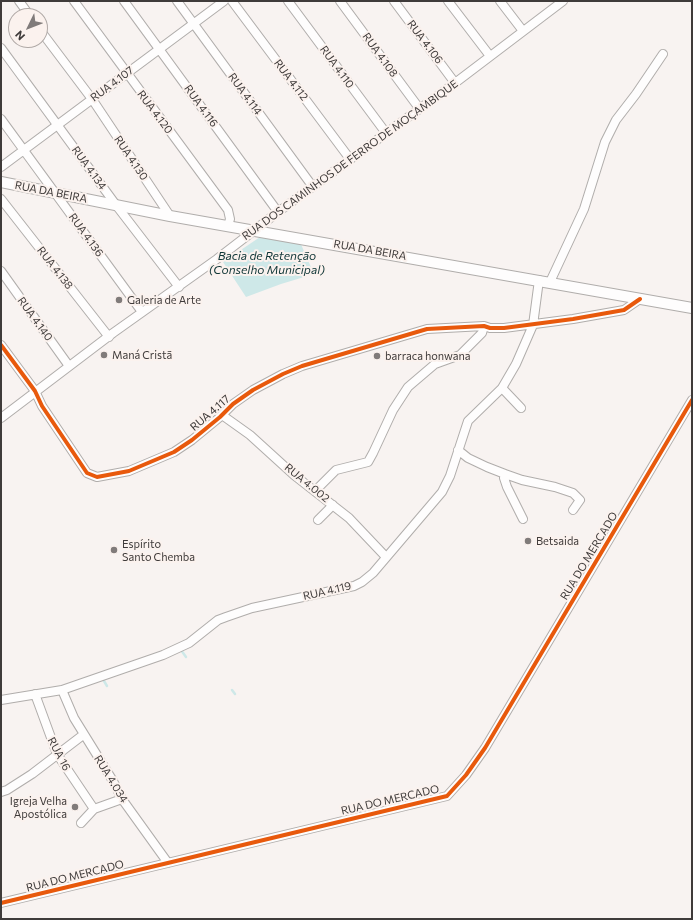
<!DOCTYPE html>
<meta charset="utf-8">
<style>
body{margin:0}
#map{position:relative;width:693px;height:920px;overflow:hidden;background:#f8f3f1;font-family:Commissioner,sans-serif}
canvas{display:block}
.frame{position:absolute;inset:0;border:2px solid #3f3b3a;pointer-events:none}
.north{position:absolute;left:8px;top:8px;width:40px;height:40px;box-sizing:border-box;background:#fbf2ee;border:1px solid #b0a9a6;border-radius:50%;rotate:227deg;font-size:11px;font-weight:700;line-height:16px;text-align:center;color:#3f3b3a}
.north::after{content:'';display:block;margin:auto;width:14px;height:18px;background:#807b7a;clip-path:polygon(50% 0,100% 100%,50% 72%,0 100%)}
</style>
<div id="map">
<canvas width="693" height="920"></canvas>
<div class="frame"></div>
<div class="north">N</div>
</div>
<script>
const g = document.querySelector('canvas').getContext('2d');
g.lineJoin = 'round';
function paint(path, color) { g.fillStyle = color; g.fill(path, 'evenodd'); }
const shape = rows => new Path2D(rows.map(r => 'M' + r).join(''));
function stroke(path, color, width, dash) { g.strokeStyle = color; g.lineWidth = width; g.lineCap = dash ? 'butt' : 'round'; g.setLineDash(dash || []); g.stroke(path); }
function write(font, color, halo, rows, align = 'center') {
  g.font = font + ' Commissioner,sans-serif'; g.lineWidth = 4; g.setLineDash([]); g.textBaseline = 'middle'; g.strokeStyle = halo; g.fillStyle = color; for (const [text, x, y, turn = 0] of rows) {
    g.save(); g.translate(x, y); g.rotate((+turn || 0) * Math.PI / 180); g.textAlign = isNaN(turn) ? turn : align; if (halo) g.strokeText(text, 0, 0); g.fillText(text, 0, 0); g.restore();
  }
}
paint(shape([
 [263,235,300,242,314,274,281,284,246,297,223,262]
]), '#cee8e8');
stroke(shape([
 [181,650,186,657],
 [104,681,107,686],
 [232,690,235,694]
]), '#cee8e8', 2.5);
const minor = shape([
 [19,1,30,16],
 [74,1,228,210,230,219,228,226],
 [124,1,278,212],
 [177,1,313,187],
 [232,1,350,159],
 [288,1,386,133],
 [340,1,419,108],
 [394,1,455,83],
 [448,1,490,56],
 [500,1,523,31],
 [40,30,92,99,170,216],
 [1,48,116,205,179,287],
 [1,119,142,312],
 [1,167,224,1],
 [1,199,109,337],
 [1,271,69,366],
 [550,282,584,209,605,142,616,120,636,94,663,54],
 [1,345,35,391,42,406,87,473,97,477,129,471,174,452,192,440,220,417,233,404,253,390,283,374,302,366,427,329,484,326,490,328,504,328,573,319,624,310,640,299],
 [502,388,521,408],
 [222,415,250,435,294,475,349,518,386,557],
 [1,418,113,333,217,259,278,212,455,83,563,1],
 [458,450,468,458,487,467,505,474],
 [316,490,336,470,368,462,373,453,393,410,408,387,435,364,460,355,482,333,484,326],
 [523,519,507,487,504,478,505,474,522,480,555,487,573,493,580,500,573,510],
 [318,520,333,505],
 [62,690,74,718,113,781,122,799,168,863],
 [35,694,57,754,94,809],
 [1,700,62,690,163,655,189,643,218,620,226,617,252,608,354,586,362,582,373,573,442,492,450,476,468,421,502,388,516,364,533,325,539,280],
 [1,792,7,790,32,774,83,735],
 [81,823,94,809,122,799],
 [1,903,447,796,466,775,485,748,692,400]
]);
const major = shape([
 [1,182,170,216,692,308]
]);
stroke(minor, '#b0adab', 10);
stroke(major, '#b0adab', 12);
stroke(minor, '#fefdfd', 8);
stroke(major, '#fefdfd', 10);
stroke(shape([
 [1,345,35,391,42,406,87,473,97,477,129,471,174,452,192,440,220,417,233,404,253,390,283,374,302,366,427,329,484,326,490,328,504,328,573,319,624,310,640,299],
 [1,903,447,796,466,775,485,748,692,400]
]), '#e8590c', 4);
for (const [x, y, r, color] of [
 [119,300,4,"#807b7a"],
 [104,355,4,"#807b7a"],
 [377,356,4,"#807b7a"],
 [528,541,4,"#807b7a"],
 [114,550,4,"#807b7a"],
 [75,807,4,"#807b7a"]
]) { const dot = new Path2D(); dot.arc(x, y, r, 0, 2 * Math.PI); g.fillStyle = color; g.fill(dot); stroke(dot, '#fbf2ee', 1.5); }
write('11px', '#3f3b3a', '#fbf2ee', [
 ["RUA 4.106",425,42,53],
 ["RUA 4.108",380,55,54],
 ["RUA 4.110",337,67,54],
 ["RUA 4.112",291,80,53],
 ["RUA 4.107",112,84,-37],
 ["RUA 4.114",245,94,54],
 ["RUA 4.116",201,106,54],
 ["RUA 4.120",155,112,53],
 ["RUA 4.130",131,158,56],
 ["RUA DOS CAMINHOS DE FERRO DE MOÇAMBIQUE",350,160,-36],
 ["RUA 4.134",89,168,54],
 ["RUA DA BEIRA",51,192,11],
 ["RUA 4.136",86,235,54],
 ["RUA DA BEIRA",370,250,10],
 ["RUA 4.138",55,268,52],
 ["RUA 4.140",35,319,54],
 ["RUA 4.117",210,413,-41],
 ["RUA 4.002",307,483,39],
 ["RUA DO MERCADO",589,556,-59],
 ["RUA 4.119",327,591,-13],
 ["RUA 16",59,754,62],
 ["RUA 4.034",111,779,58],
 ["RUA DO MERCADO",390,800,-13],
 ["RUA DO MERCADO",75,876,-14]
]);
write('11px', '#3f3b3a', '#fbf2ee', [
 ["Galeria de Arte",127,300],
 ["Maná Cristã",112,355],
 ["barraca honwana",385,356],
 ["Betsaida",536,541],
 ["Espírito",122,544],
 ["Santo Chemba",122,557],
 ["Igreja Velha",67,801,"right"],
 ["Apostólica",67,814,"right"]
], 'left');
write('italic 12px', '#0f3637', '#fbf2ee', [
 ["Bacia de Retenção",267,256],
 ["(Conselho Municipal)",267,270]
]);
</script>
